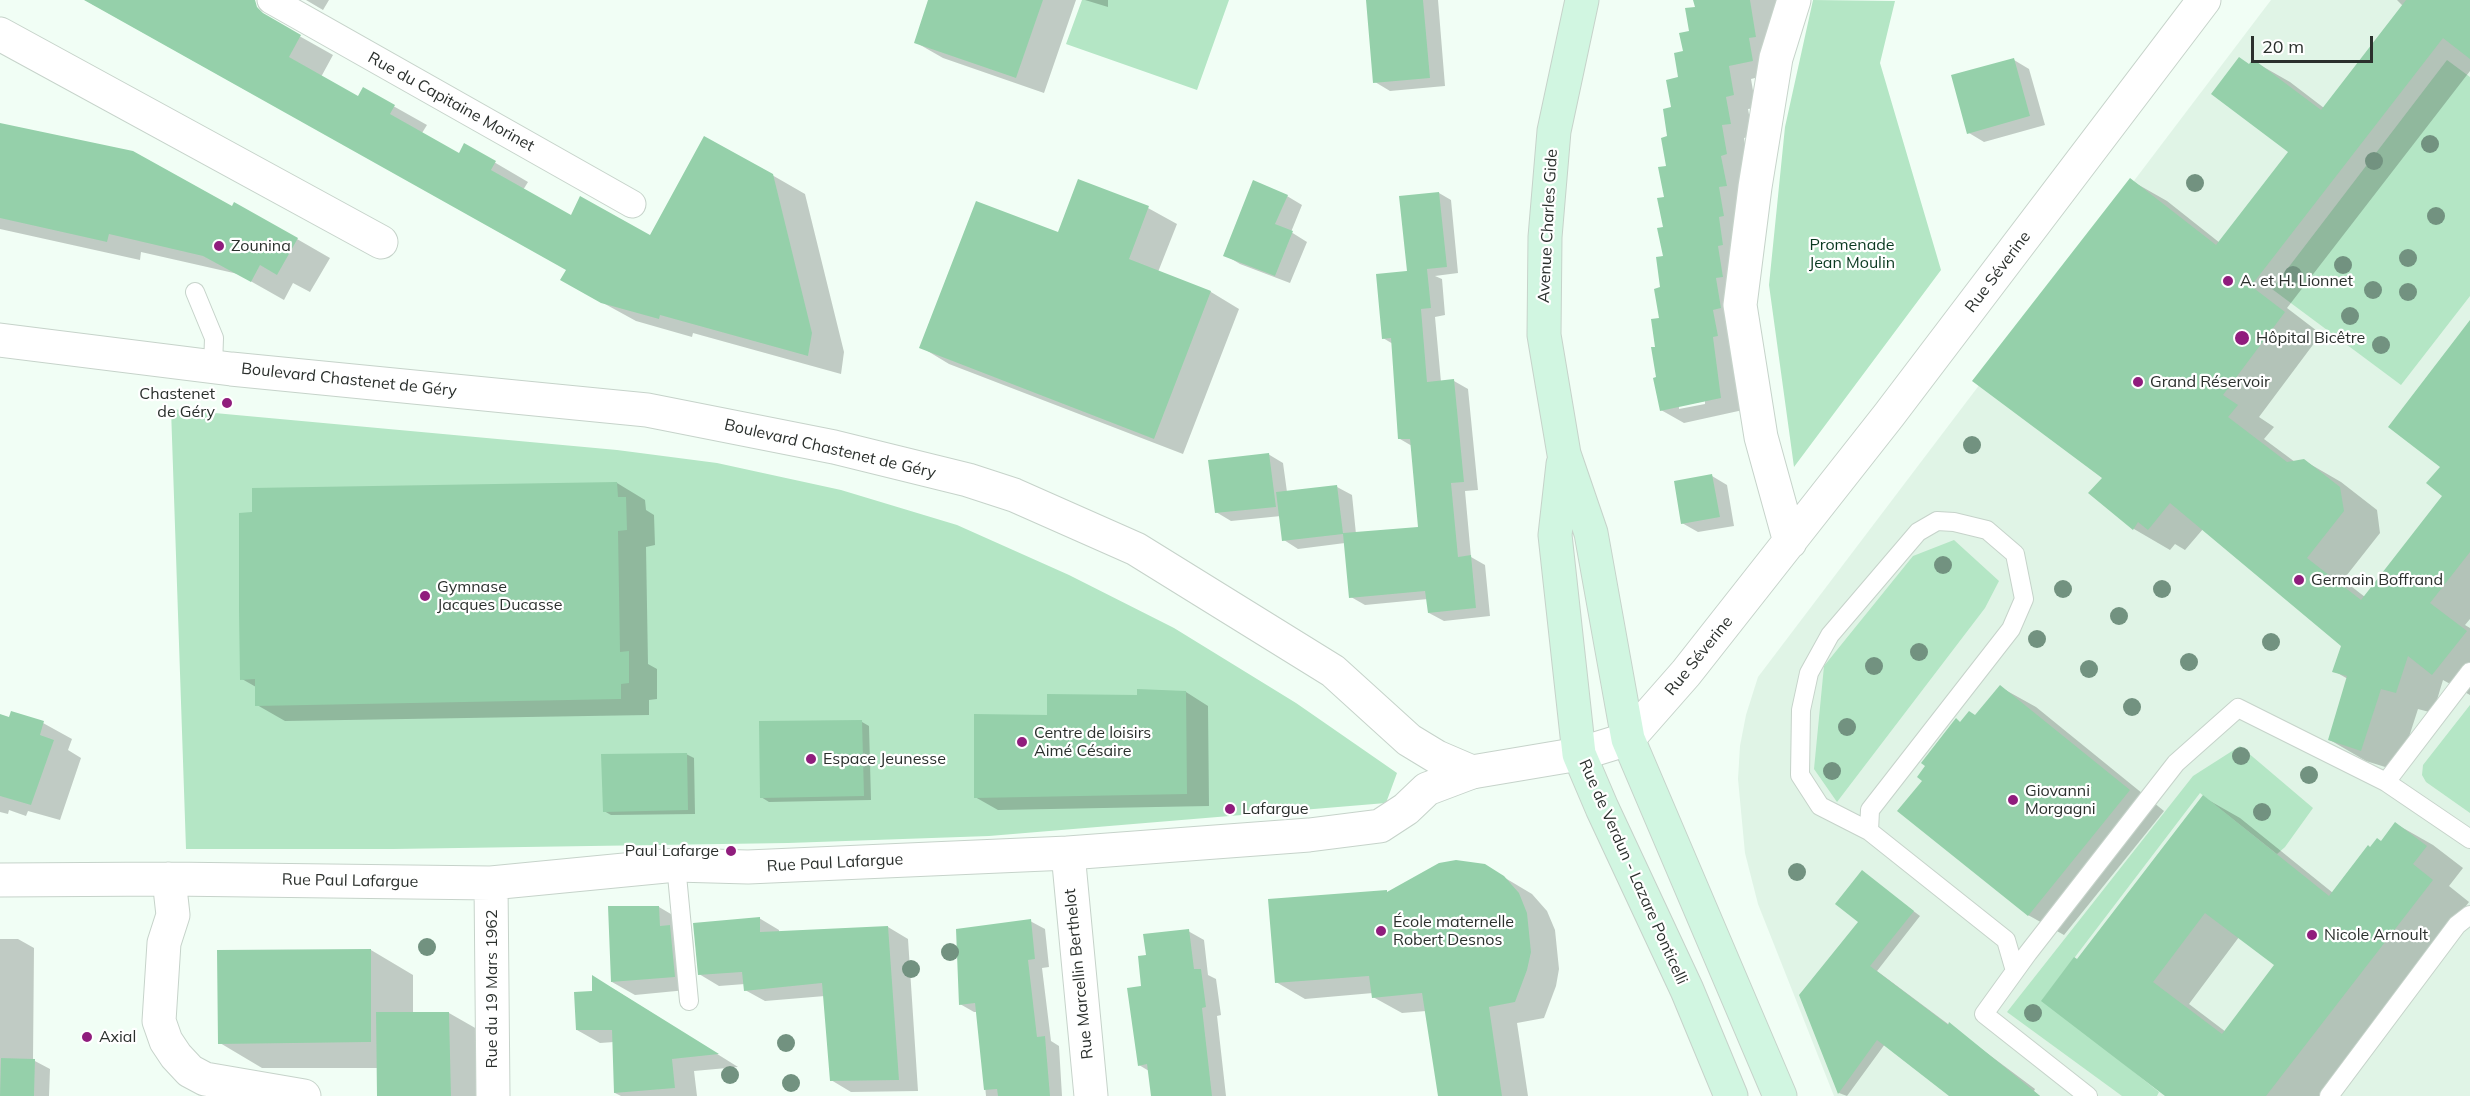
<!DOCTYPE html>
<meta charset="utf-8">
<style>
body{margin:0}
#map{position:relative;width:2470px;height:1096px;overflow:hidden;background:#f1fef5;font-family:Mulish,sans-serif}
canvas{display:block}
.scale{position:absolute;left:2251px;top:36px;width:122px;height:27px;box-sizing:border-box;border:3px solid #2b302d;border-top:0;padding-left:8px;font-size:18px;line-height:21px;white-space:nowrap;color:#2b302d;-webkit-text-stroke:4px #fff;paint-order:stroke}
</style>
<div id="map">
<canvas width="2470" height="1096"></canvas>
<div class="scale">20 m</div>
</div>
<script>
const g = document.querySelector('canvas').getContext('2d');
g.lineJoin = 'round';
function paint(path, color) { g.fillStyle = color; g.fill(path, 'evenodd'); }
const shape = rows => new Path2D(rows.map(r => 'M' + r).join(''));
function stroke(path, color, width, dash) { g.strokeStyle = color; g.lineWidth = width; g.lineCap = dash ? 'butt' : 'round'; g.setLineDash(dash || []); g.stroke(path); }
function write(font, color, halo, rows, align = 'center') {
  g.font = font + ' Mulish,sans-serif'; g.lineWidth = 4.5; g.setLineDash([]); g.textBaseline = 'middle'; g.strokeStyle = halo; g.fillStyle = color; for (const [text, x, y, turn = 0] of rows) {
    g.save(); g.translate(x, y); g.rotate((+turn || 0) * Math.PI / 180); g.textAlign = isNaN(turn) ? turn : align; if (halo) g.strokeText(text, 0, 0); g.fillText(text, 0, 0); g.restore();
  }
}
paint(shape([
 [2271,0,2470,0,2470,1096,1834,1096,1758,904,1745,853,1738,779,1740,746,1746,715,1758,677]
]), '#e0f4e6');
paint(shape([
 [1082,0,1229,0,1197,90,1066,44],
 [1813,0,1895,1,1880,63,1941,270,1794,467,1769,285,1785,127],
 [2447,60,2470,77,2470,296,2401,385,2272,289],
 [171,409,617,450,717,463,841,490,957,525,1069,575,1174,628,1296,703,1397,773,1386,803,989,836,788,843,393,849,186,849],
 [1954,540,1999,581,1985,608,1837,802,1814,769,1824,666,1913,556],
 [2470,705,2470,813,2426,782,2422,775,2423,765],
 [2240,746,2313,808,2285,847,2277,854,2200,793,2043,999,2159,1092,2157,1096,2122,1096,2007,1012,2193,776]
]), '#b4e6c5');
paint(shape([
 [85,0,230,0,269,19,333,55,321,77,359,98,363,89,427,125,422,133,460,155,465,145,528,182,523,190,571,217,650,237,772,175,805,194,844,352,841,374,693,333,692,337,636,321,594,298,568,270],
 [306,0,329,0,323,10],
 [930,0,1076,0,1044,93,943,58,915,42],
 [1085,0,1108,0,1108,7],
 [1368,0,1438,0,1445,86,1390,91,1375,82],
 [1695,0,1789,0,1775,73,1751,79,1756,108,1748,109,1753,136,1744,138,1749,167,1743,410,1684,423,1661,410,1657,348,1665,257,1669,138,1672,108,1696,8],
 [1705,401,1705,404,1679,409,1679,406],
 [2397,0,2470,0,2470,71,2287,308,2321,334,2259,417,2274,427,2264,439,2295,462,2303,460,2341,482,2377,510,2380,533,2343,580,2365,597,2444,496,2442,466,2470,322,2470,619,2465,625,2470,628,2470,695,2443,680,2433,713,2418,709,2398,771,2366,761,2330,740,2348,679,2334,671,2342,645,2203,529,2185,550,2175,544,2170,550,2134,529,2104,478,2130,180,2167,201,2220,243,2290,152,2250,65,2253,61,2290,82,2324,108,2403,6],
 [2014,60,2029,69,2045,125,1984,142,1969,133],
 [0,128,233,208,297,239,330,258,310,292,293,283,284,300,238,274,141,252,140,260,0,229],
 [1439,193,1451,200,1458,273,1435,276,1442,279,1445,315,1435,317,1441,382,1454,381,1468,389,1478,490,1465,491,1471,557,1485,565,1490,616,1444,621,1429,613,1428,599,1365,605,1351,597,1345,543,1298,549,1284,540,1281,516,1231,521,1216,512,1268,454,1283,463,1287,492,1337,487,1352,495,1356,534,1419,528,1412,446,1400,439,1393,344,1383,338,1412,272],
 [1287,196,1302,205,1291,232,1307,242,1290,283,1240,264,1225,255],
 [1148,208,1177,224,1158,272,1211,292,1239,309,1183,454,949,364,921,347,1059,234],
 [1712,476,1727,485,1734,526,1698,532,1682,523],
 [617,483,645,500,646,510,654,515,655,545,646,547,648,664,657,669,657,699,649,700,649,715,285,721,257,705,256,687,242,679],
 [2000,687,2036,707,2164,811,2064,935,2028,915,1924,780],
 [1186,692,1208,706,1209,806,998,810,975,797,1049,716,1139,697],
 [0,716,43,723,72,739,68,750,81,758,60,820,28,811,26,816,9,810,8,814,0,812],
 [862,722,869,726,871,800,769,802,761,797],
 [686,754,694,758,695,814,611,815,604,811],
 [2203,797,2240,818,2333,893,2371,848,2382,842,2396,824,2433,845,2463,868,2449,886,2469,902,2319,1096,2167,1096,2077,961],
 [2239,937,2276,965,2226,1032,2189,1004],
 [1485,866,1532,894,1547,911,1555,930,1559,969,1556,986,1544,1018,1517,1023,1528,1096,1439,1096,1426,1011,1402,1013,1373,997,1373,993,1305,999,1276,982,1389,893],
 [1862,872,1920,916,1877,971,2035,1089,2034,1091,2040,1096,1952,1096,1885,1044,1847,1096,1839,1093,1801,996,1860,922],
 [659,907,681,920,682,933,693,939,697,989,635,995,612,982],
 [759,918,779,930,779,933,888,927,908,939,918,1091,851,1092,831,1080,825,996,765,1001,745,990,745,984,719,986,699,974],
 [1030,921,1045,929,1049,967,1042,968,1051,1041,1059,1046,1062,1096,986,1096,978,1012,974,1012,960,1004],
 [1188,931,1204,940,1208,975,1216,979,1221,1015,1217,1016,1226,1096,1155,1096,1149,1071,1139,1065,1143,988,1147,956],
 [0,939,18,939,34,948,33,1060,50,1069,49,1096,0,1096],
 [371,950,413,975,413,1013,449,1013,491,1037,491,1096,378,1096,378,1068,262,1068,220,1043,218,952],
 [615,990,738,1067,694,1071,697,1096,621,1096,615,1093,614,1042,600,1043,577,1030]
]), '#0003');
paint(shape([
 [84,0,255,0,257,7,263,13,301,35,289,57,358,96,363,87,395,105,390,114,459,153,464,143,496,161,491,170,571,215,580,196,650,235,704,136,773,174,812,333,808,356,660,315,659,319,601,303,560,280,566,270],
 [928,0,1043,0,1016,78,914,43],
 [1366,0,1423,0,1430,78,1373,83],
 [1693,0,1750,0,1756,37,1749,38,1753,61,1729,66,1734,95,1726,97,1731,124,1722,125,1727,154,1721,156,1727,186,1719,187,1724,216,1719,217,1723,245,1718,246,1723,277,1716,278,1721,308,1713,310,1718,336,1713,337,1721,398,1660,411,1653,378,1656,377,1651,347,1655,347,1651,319,1659,318,1654,289,1660,287,1656,257,1663,256,1657,228,1663,227,1657,198,1664,197,1658,167,1666,166,1661,138,1667,136,1663,109,1671,107,1666,80,1678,77,1674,53,1683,51,1679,33,1689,31,1685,8,1695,7],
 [2406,0,2470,0,2470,59,2443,38,2251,286,2285,312,2223,395,2238,405,2228,417,2287,462,2304,459,2340,487,2344,511,2307,558,2361,600,2442,496,2426,483,2440,467,2388,427,2470,320,2470,552,2430,603,2467,631,2432,675,2408,656,2396,693,2381,689,2361,751,2328,740,2347,676,2332,672,2341,646,2170,503,2148,530,2138,522,2133,530,2088,493,2102,478,1972,381,2130,178,2216,245,2288,152,2211,94,2239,57,2249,64,2253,59,2321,110],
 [2014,58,2030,116,1967,134,1951,75],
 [0,123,133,151,232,206,234,202,298,238,277,275,260,265,251,282,203,256,109,234,107,242,0,218],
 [1078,179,1149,206,1129,259,1211,291,1154,439,919,348,976,201,1058,232],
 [1253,180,1288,195,1275,224,1293,231,1275,276,1223,256],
 [1439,192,1447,267,1407,271,1399,196],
 [1427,269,1431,308,1421,309,1427,382,1454,379,1464,482,1451,483,1458,557,1471,555,1476,608,1428,613,1425,591,1349,598,1343,534,1282,541,1276,492,1337,485,1343,533,1418,527,1410,439,1398,439,1391,338,1382,339,1376,274],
 [1269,453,1276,507,1215,513,1208,460],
 [1712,474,1720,517,1681,524,1674,481],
 [617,482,618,497,626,497,627,530,618,531,620,652,629,651,629,683,621,684,621,699,255,706,255,679,240,680,239,610,239,513,252,512,252,488],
 [2000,685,2130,790,2028,916,1897,811,1922,781,1917,777,1925,766,1921,763,1956,718,1960,722,1969,711,1975,715],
 [1137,689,1186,691,1187,794,974,798,974,714,1047,715,1047,694,1137,695],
 [11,711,44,721,40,735,54,740,31,805,0,796,0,714,9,717],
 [862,720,864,796,760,798,759,721],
 [687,753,688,810,603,812,601,754],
 [2203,795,2329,896,2368,845,2370,847,2377,838,2381,841,2395,822,2427,846,2413,864,2433,880,2266,1096,2165,1096,2041,1001,2074,957,2077,959],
 [2205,913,2274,965,2222,1034,2153,982],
 [1456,860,1485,864,1504,876,1519,893,1527,913,1531,952,1527,970,1515,1002,1489,1007,1502,1096,1438,1096,1422,993,1372,998,1369,976,1275,983,1268,899,1387,890,1387,892,1439,863],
 [1862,870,1914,911,1870,966,1948,1025,1949,1022,2040,1096,1949,1096,1877,1040,1838,1094,1799,995,1858,922,1835,904],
 [608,906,659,906,660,926,670,925,675,977,611,982],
 [760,917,760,932,888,926,899,1080,830,1081,822,983,744,991,742,972,698,975,693,923],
 [1031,919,1035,959,1028,960,1037,1037,1045,1036,1050,1096,998,1096,997,1089,984,1090,975,1003,959,1005,956,929],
 [1189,929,1194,969,1201,969,1206,1007,1202,1008,1212,1096,1151,1096,1147,1064,1138,1066,1127,988,1141,986,1138,956,1146,955,1143,934],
 [371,949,371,1042,218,1044,217,950],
 [592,975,611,987,719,1054,672,1059,675,1088,614,1093,612,1030,576,1030,574,992,592,991],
 [376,1012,449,1012,451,1096,377,1096],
 [1,1058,35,1059,34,1096,0,1096]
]), '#95d0aa');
const service = shape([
 [195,292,214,338,213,367],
 [2386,782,2470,672],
 [1869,831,1820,806,1800,775,1801,710,1809,673,1830,635,1918,532,1937,521,1954,522,1987,530,2015,554,2024,599,2011,629,1870,810,1869,831,2006,940,2015,971],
 [676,865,689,1001],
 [2088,1096,1984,1014,2028,953,2176,763,2238,708,2386,782,2470,839],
 [2329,1096,2457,925,2470,915]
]);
const pedestrian = shape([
 [271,0,632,204]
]);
const minor = shape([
 [0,34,381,242],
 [1790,542,1761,437,1740,305,1755,187,1776,58,1794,0],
 [1579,754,1628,739,1686,673,1889,415,2204,0],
 [1068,853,1091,1096],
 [169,879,173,915,164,943,159,1021,166,1041,176,1056,190,1071,205,1079,304,1096],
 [0,880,169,879,491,883,676,865,748,867,1068,853,1309,835,1380,826,1406,809,1427,789,1472,772],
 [491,883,493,1096]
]);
const tertiary = shape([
 [0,340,231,369,647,410,834,447,968,480,1014,495,1136,549,1333,671,1409,740,1437,757,1472,772,1579,754]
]);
const secondary = shape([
 [1582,0,1554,131,1545,237,1544,335,1564,454,1591,533,1628,739,1780,1096],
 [1563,464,1555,535,1579,754,1602,808,1687,990,1731,1096]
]);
stroke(service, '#c6d3ca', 20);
stroke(pedestrian, '#c6d3ca', 29);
stroke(minor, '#c6d3ca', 35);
stroke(tertiary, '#c6d3ca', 35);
stroke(secondary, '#c6d3ca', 35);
stroke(service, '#fff', 18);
stroke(pedestrian, '#fff', 27);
stroke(minor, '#fff', 33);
stroke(tertiary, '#fff', 33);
stroke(secondary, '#d1f6e1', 33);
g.fillStyle = '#729280';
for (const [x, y] of [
 [2430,144],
 [2374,161],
 [2195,183],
 [2436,216],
 [2408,258],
 [2343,265],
 [2293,275],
 [2373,290],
 [2408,292],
 [2350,316],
 [2381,345],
 [1972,445],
 [1943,565],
 [2063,589],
 [2162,589],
 [2119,616],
 [2037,639],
 [2271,642],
 [1919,652],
 [2189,662],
 [1874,666],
 [2089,669],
 [2132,707],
 [1847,727],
 [2241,756],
 [1832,771],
 [2309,775],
 [2262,812],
 [1797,872],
 [427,947],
 [950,952],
 [911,969],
 [2033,1013],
 [786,1043],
 [730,1075],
 [791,1083]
]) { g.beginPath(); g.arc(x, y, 9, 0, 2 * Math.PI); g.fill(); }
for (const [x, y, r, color] of [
 [219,246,6,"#901d7d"],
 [2228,281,6,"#901d7d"],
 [2242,338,8,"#901d7d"],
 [2138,382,6,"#901d7d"],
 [227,403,6,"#901d7d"],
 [2299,580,6,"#901d7d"],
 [425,596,6,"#901d7d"],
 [1022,742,6,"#901d7d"],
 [811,759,6,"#901d7d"],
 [2013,800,6,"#901d7d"],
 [1230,809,6,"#901d7d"],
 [731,851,6,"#901d7d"],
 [1381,931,6,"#901d7d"],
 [2312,935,6,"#901d7d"],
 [87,1037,6,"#901d7d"]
]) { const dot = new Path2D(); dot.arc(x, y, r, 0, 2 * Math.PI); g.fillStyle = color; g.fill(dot); stroke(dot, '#fff', 2); }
write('16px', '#2b302d', '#fff', [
 ["Rue du Capitaine Morinet",451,102,29],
 ["Avenue Charles Gide",1548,226,-87],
 ["Rue Séverine",1998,272,-53],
 ["Boulevard Chastenet de Géry",349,380,6],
 ["Boulevard Chastenet de Géry",830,449,13],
 ["Rue Séverine",1699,656,-51],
 ["Rue Paul Lafargue",835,863,-3],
 ["Rue de Verdun - Lazare Ponticelli",1633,872,66],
 ["Rue Paul Lafargue",350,881,1],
 ["Rue Marcellin Berthelot",1079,974,-96],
 ["Rue du 19 Mars 1962",492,989,-90]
]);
write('16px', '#0a3920', '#fff', [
 ["Promenade",1852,245],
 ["Jean Moulin",1852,263]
]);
write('16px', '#2b302d', '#fff', [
 ["Zounina",231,246],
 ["A. et H. Lionnet",2240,281],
 ["Hôpital Bicêtre",2256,338],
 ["Grand Réservoir",2150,382],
 ["Chastenet",215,394,"right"],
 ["de Géry",215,412,"right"],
 ["Germain Boffrand",2311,580],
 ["Gymnase",437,587],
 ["Jacques Ducasse",437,605],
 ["Centre de loisirs",1034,733],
 ["Aimé Césaire",1034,751],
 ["Espace Jeunesse",823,759],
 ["Giovanni",2025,791],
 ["Morgagni",2025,809],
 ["Lafargue",1242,809],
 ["Paul Lafarge",719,851,"right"],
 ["École maternelle",1393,922],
 ["Robert Desnos",1393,940],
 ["Nicole Arnoult",2324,935],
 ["Axial",99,1037]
], 'left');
</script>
